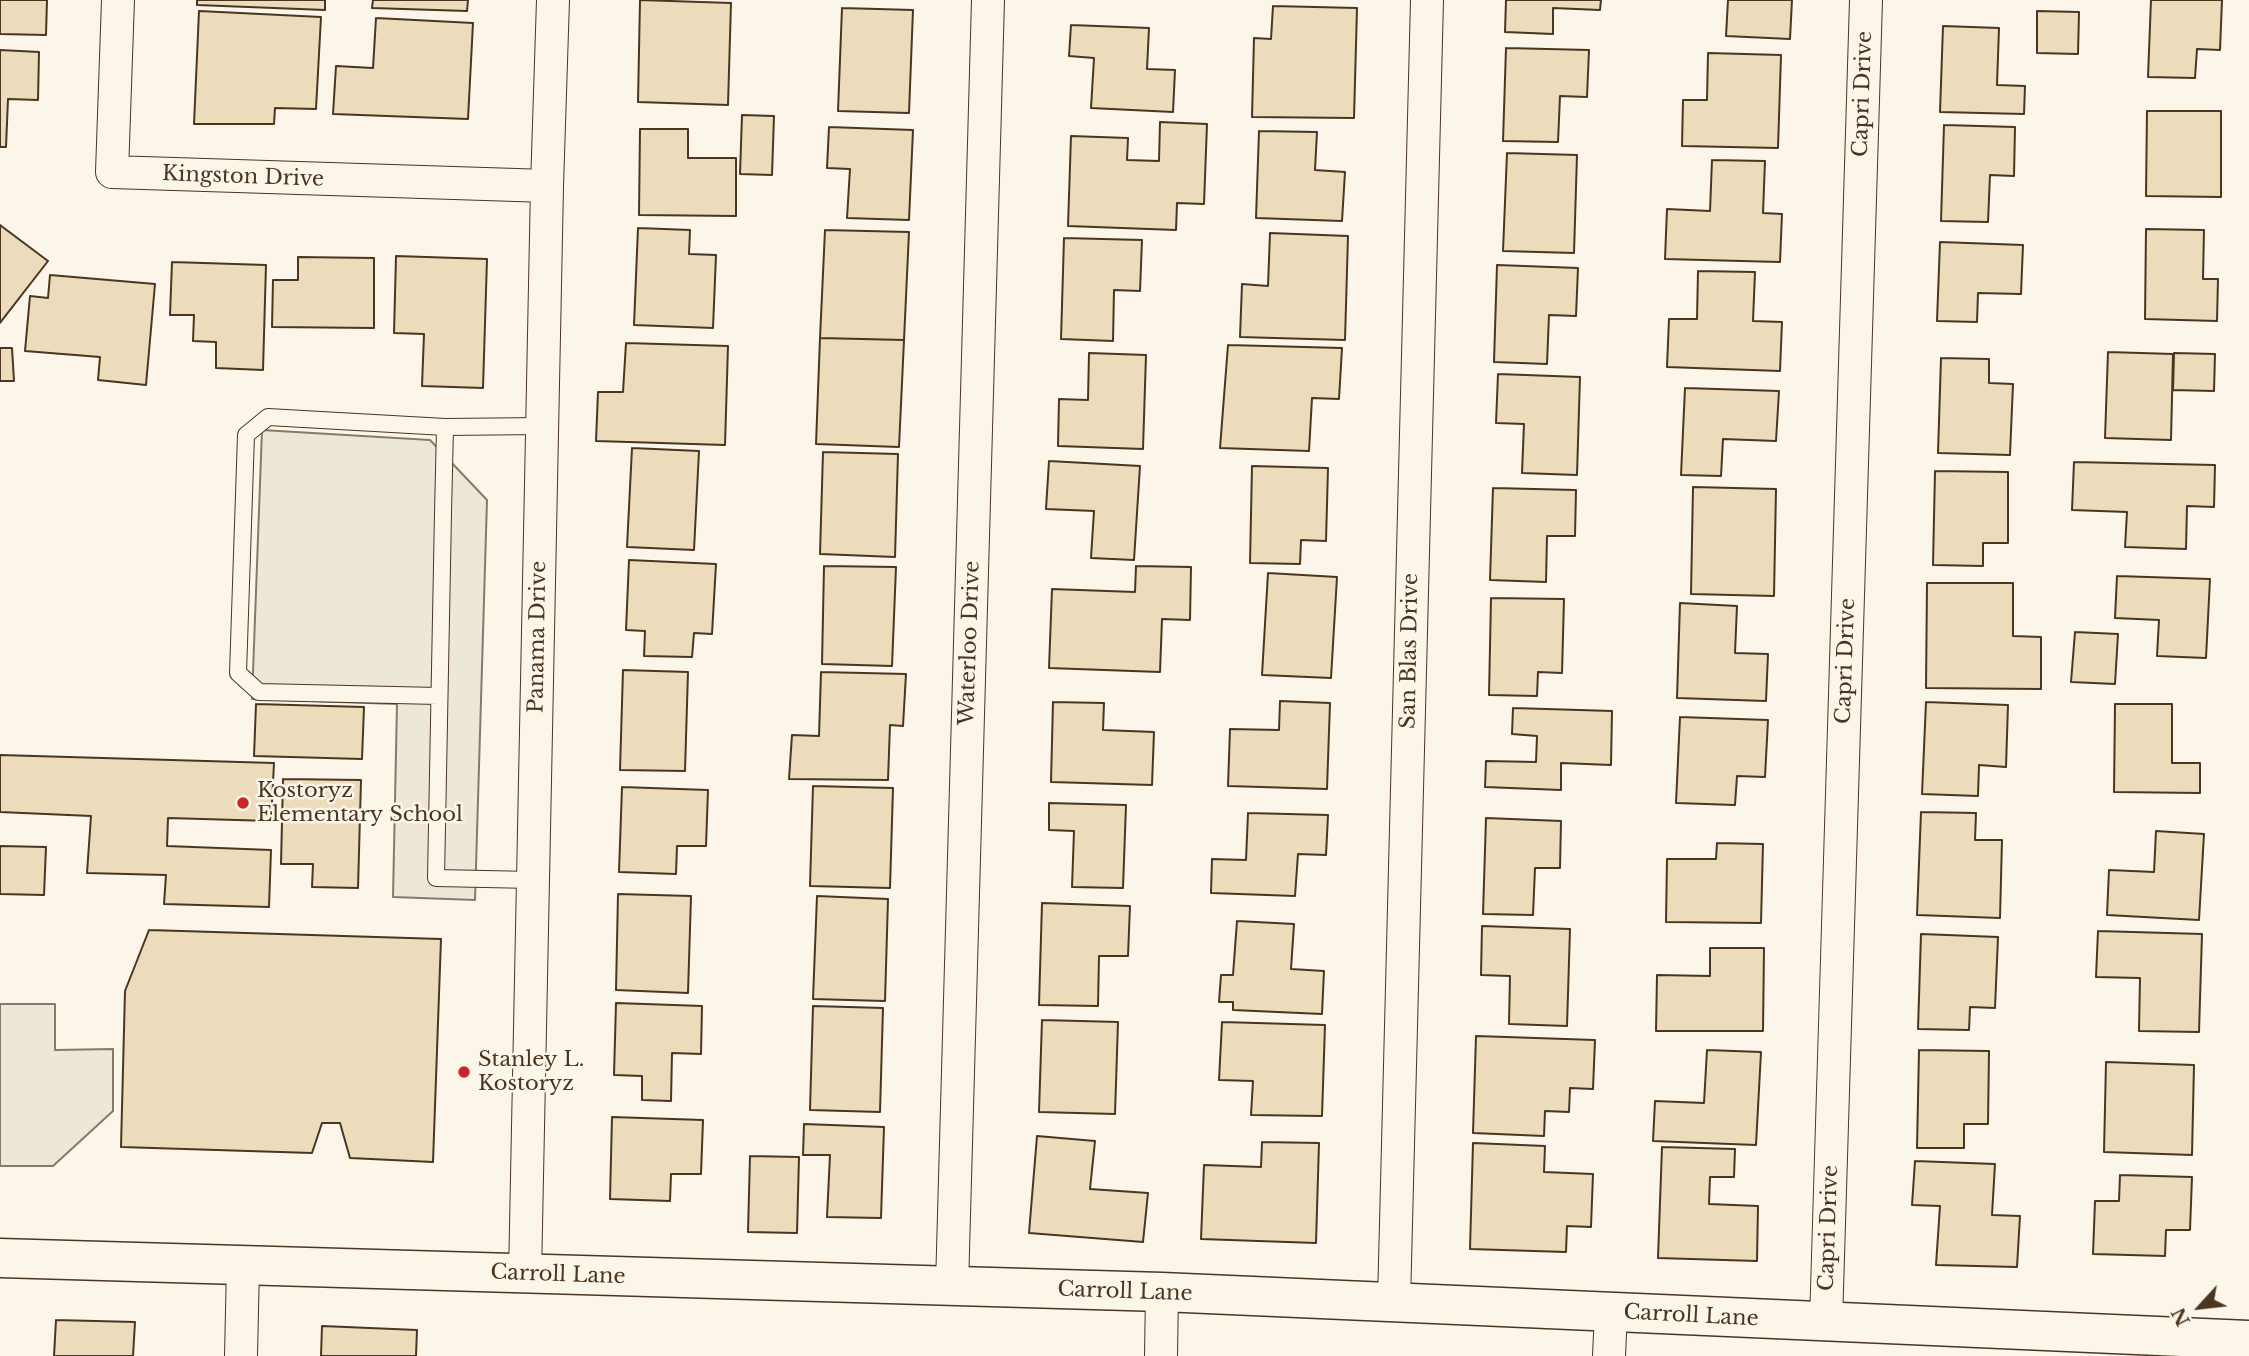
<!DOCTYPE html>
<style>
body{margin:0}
#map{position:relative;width:2249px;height:1356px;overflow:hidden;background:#fbf6e9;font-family:"Libre Baskerville",serif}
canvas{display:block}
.north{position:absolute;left:2165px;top:1272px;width:70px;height:70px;-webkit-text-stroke:5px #fbf6e9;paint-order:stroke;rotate:243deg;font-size:19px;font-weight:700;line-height:28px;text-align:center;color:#4a3520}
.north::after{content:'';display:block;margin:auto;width:24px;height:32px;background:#4a3520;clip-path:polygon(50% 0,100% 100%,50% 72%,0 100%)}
</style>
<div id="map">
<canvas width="2249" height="1356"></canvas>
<div class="north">N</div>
</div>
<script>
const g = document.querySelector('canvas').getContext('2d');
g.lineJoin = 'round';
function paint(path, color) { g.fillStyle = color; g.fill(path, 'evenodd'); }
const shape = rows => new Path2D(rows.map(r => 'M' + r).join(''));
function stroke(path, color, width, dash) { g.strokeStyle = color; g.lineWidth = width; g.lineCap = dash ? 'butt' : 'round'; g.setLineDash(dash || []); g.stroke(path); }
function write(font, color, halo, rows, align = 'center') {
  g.font = font + ' "Libre Baskerville",serif'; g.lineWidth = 5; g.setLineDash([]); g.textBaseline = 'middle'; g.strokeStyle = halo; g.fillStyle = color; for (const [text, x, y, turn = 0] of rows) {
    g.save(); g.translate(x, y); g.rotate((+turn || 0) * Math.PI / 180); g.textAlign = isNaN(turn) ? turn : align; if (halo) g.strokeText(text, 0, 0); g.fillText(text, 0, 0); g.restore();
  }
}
const parking = shape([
 [262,430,430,440,487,500,475,900,393,897,397,704,252,699,262,430],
 [0,1004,55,1004,55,1050,113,1049,113,1111,53,1166,0,1166,0,1004]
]);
paint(parking, '#ede7d9');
stroke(parking, '#887966', 2);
const building = shape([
 [0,0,47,0,46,35,0,34,0,0],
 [197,0,325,0,325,10,197,5,197,0],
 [373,0,468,0,467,11,372,8,373,0],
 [640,0,731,3,728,105,638,102,640,0],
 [1506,0,1601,0,1600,10,1553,8,1553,34,1505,32,1506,0],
 [1728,0,1792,0,1790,39,1726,36,1728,0],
 [2151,0,2222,0,2220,50,2197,49,2195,78,2148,77,2151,0],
 [1273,6,1357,8,1354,118,1252,117,1254,38,1271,39,1273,6],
 [842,8,913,10,909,113,838,111,842,8],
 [199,11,321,17,316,109,275,108,274,124,194,124,199,11],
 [2037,11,2079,12,2078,54,2037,53,2037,11],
 [376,18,473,23,468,119,333,114,336,66,373,68,376,18],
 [1071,25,1149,28,1147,69,1175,70,1173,112,1091,108,1094,58,1069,56,1071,25],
 [1943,26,1999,28,1997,85,2025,86,2024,114,1940,112,1943,26],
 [1506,48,1589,50,1587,97,1560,96,1558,142,1503,141,1506,48],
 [0,50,39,52,38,100,8,99,6,147,0,147,0,50],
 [1708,53,1781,55,1778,148,1682,146,1683,100,1707,100,1708,53],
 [2147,111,2221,111,2221,197,2146,196,2147,111],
 [742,115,774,116,772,175,740,174,742,115],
 [1160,122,1207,124,1204,204,1177,203,1176,230,1068,226,1071,136,1128,138,1127,160,1159,161,1160,122],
 [1944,125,2015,127,2014,176,1990,175,1988,222,1941,221,1944,125],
 [829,127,913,130,909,220,847,218,850,169,827,168,829,127],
 [640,129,688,129,688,158,736,158,736,216,639,215,640,129],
 [1259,131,1317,132,1315,170,1345,172,1342,221,1256,218,1259,131],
 [1507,153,1577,155,1574,253,1503,251,1507,153],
 [1712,160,1765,161,1763,213,1782,214,1780,262,1665,259,1667,209,1710,211,1712,160],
 [0,225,48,261,0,323,0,225],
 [638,228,690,230,689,254,716,255,713,328,634,325,638,228],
 [2146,229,2204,230,2203,279,2218,279,2217,321,2145,319,2146,229],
 [825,230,909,232,904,340,820,338,825,230],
 [1270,233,1348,236,1345,340,1240,337,1242,284,1268,286,1270,233],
 [1064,238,1142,240,1140,291,1114,290,1113,341,1061,339,1064,238],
 [1940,242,2023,245,2021,294,1978,293,1977,322,1937,321,1940,242],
 [396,256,487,259,483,388,422,386,424,334,394,333,396,256],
 [298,257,374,258,374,328,272,327,273,280,298,280,298,257],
 [172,262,266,265,263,370,216,368,216,342,193,341,194,315,170,315,172,262],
 [1497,265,1578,268,1576,316,1549,315,1547,364,1494,362,1497,265],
 [1698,271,1755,272,1753,321,1782,322,1780,371,1667,367,1669,319,1697,319,1698,271],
 [50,275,155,284,146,385,98,380,100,357,25,351,30,296,48,298,50,275],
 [820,338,904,340,899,447,816,444,820,338],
 [626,343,728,346,725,445,596,441,598,392,623,392,626,343],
 [1228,345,1342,348,1339,399,1312,398,1309,451,1220,448,1228,345],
 [0,348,12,348,14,381,0,381,0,348],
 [2108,352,2173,354,2171,440,2105,438,2108,352],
 [1089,353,1146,355,1143,449,1058,446,1059,399,1088,400,1089,353],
 [2174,353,2215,354,2214,391,2173,390,2174,353],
 [1941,358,1989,359,1989,383,2013,384,2010,455,1938,453,1941,358],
 [1498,374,1580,377,1577,475,1522,473,1524,424,1496,423,1498,374],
 [1685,388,1779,391,1776,441,1723,439,1721,476,1681,475,1685,388],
 [632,448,699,451,694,550,627,547,632,448],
 [823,452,898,454,895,557,820,554,823,452],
 [1049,461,1140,466,1134,560,1091,558,1094,511,1046,509,1049,461],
 [2074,462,2215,465,2214,507,2187,506,2186,549,2125,547,2127,512,2072,510,2074,462],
 [1252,466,1328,468,1326,541,1301,540,1300,564,1250,563,1252,466],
 [1935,471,2008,472,2008,543,1983,543,1983,566,1933,565,1935,471],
 [1693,487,1776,489,1774,596,1691,594,1693,487],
 [1493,488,1576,490,1575,536,1547,536,1546,582,1490,580,1493,488],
 [629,560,716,564,712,634,694,633,692,657,644,656,645,631,626,630,629,560],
 [824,566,896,567,892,666,822,664,824,566],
 [1136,566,1191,567,1190,620,1162,619,1160,672,1049,668,1052,589,1135,592,1136,566],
 [1268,573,1337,577,1331,678,1262,675,1268,573],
 [2117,576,2210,579,2206,658,2157,656,2159,620,2115,618,2117,576],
 [1927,583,2013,583,2013,636,2041,637,2041,689,1926,688,1927,583],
 [1491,598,1564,599,1562,673,1538,672,1537,696,1489,695,1491,598],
 [1680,603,1737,606,1735,653,1768,654,1766,701,1677,698,1680,603],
 [2075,632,2118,634,2115,684,2071,682,2075,632],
 [623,670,688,672,685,771,620,770,623,670],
 [821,672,906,674,903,726,890,725,888,780,789,779,792,735,819,736,821,672],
 [1280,701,1330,703,1327,789,1228,786,1230,729,1279,730,1280,701],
 [1053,702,1104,703,1103,730,1154,732,1152,785,1051,782,1053,702],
 [1926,702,2008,705,2006,767,1979,765,1978,796,1922,794,1926,702],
 [256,704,364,707,362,759,254,756,256,704],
 [2115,704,2172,704,2172,763,2200,763,2200,793,2114,792,2115,704],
 [1513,708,1612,711,1611,765,1561,763,1561,790,1485,787,1486,761,1536,762,1537,736,1512,734,1513,708],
 [1680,717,1768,720,1765,777,1737,776,1735,805,1676,803,1680,717],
 [0,755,274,763,271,821,168,818,167,846,271,850,269,907,164,904,166,875,87,873,91,816,0,812,0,755],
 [283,779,361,780,358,888,312,887,313,864,281,864,283,779],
 [813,786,893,788,890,888,810,886,813,786],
 [622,787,708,790,706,846,677,846,676,874,619,872,622,787],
 [1049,803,1126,805,1123,888,1072,887,1074,831,1049,830,1049,803],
 [1921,812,1976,813,1975,840,2002,840,2000,918,1917,915,1921,812],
 [1248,813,1328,815,1326,855,1298,854,1295,896,1211,893,1212,859,1246,860,1248,813],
 [1486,818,1561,821,1560,868,1535,868,1533,915,1483,914,1486,818],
 [2156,831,2204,834,2199,920,2107,915,2109,870,2154,872,2156,831],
 [1717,843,1763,844,1761,923,1666,922,1667,859,1716,859,1717,843],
 [0,846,46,847,44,895,0,894,0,846],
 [618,894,691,896,688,993,616,990,618,894],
 [817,896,888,899,885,1001,813,999,817,896],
 [1042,903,1130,906,1128,956,1099,956,1098,1006,1039,1005,1042,903],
 [1237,921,1294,924,1291,969,1324,971,1322,1014,1233,1010,1233,1002,1219,1002,1221,975,1233,975,1237,921],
 [1482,926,1570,929,1567,1026,1509,1024,1510,976,1481,975,1482,926],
 [149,930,441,939,433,1162,350,1158,340,1123,322,1123,312,1153,121,1147,125,991,149,930],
 [2098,931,2202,934,2199,1032,2139,1031,2140,978,2096,977,2098,931],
 [1921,934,1998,937,1995,1008,1970,1007,1969,1030,1918,1029,1921,934],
 [1710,948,1764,948,1763,1031,1656,1031,1657,975,1710,976,1710,948],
 [616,1003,702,1006,701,1054,672,1053,671,1101,642,1100,642,1076,614,1075,616,1003],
 [813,1006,883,1008,880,1112,810,1110,813,1006],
 [1042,1020,1118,1022,1115,1114,1039,1112,1042,1020],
 [1222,1022,1325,1025,1322,1116,1251,1115,1253,1081,1219,1080,1222,1022],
 [1476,1036,1595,1040,1593,1089,1570,1088,1569,1112,1545,1111,1544,1136,1473,1133,1476,1036],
 [1707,1050,1761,1052,1756,1145,1653,1141,1655,1101,1704,1103,1707,1050],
 [1919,1050,1989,1051,1988,1124,1964,1124,1964,1148,1917,1148,1919,1050],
 [2106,1062,2194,1065,2192,1155,2104,1152,2106,1062],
 [612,1117,703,1120,701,1174,671,1174,670,1201,610,1199,612,1117],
 [804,1124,884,1127,881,1218,827,1217,830,1155,803,1155,804,1124],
 [1037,1136,1095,1141,1090,1189,1148,1193,1143,1242,1029,1233,1037,1136],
 [1262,1142,1319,1143,1316,1243,1201,1239,1204,1165,1261,1167,1262,1142],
 [1473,1143,1545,1146,1544,1172,1593,1174,1591,1227,1567,1226,1566,1252,1470,1249,1473,1143],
 [1662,1147,1735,1149,1734,1177,1710,1177,1709,1204,1758,1206,1757,1261,1658,1258,1662,1147],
 [750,1156,799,1157,797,1233,748,1232,750,1156],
 [1915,1161,1995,1164,1992,1215,2020,1216,2017,1267,1936,1265,1940,1206,1912,1205,1915,1161],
 [2120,1175,2192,1177,2190,1230,2166,1230,2165,1256,2093,1254,2095,1201,2119,1201,2120,1175],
 [56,1320,135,1322,133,1356,54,1356,56,1320],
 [322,1326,417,1330,416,1356,321,1356,322,1326]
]);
paint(building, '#ecdcbc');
stroke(building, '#4a3520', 2);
const lane = shape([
 [439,696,259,692,238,673,246,435,268,417,445,427],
 [533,880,436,878,443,513,445,427,542,426]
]);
const street = shape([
 [118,0,112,172,547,186],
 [525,1275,547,186,553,0],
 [952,1286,988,0],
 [1394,1302,1427,0],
 [1826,1322,1866,0],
 [241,1356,243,1266],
 [1161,1356,1162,1292],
 [1609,1356,1611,1312]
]);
const secondary = shape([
 [0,1258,1162,1292,2249,1340]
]);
stroke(lane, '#4a3520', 18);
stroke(street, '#4a3520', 34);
stroke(secondary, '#4a3520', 41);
stroke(lane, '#fbf6e9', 16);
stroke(street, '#fbf6e9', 32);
stroke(secondary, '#fbf6e9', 38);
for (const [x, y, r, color] of [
 [243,803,7,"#c62828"],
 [464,1072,7,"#c62828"]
]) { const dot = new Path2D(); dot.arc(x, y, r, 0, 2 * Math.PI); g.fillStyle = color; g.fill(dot); stroke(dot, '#fbf6e9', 2.5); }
write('21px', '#4a3520', '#fbf6e9', [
 ["Capri Drive",1863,94,-88],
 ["Kingston Drive",243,177,2],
 ["Panama Drive",538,637,-89],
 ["Waterloo Drive",970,643,-88],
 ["San Blas Drive",1410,651,-89],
 ["Capri Drive",1846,661,-88],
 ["Capri Drive",1829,1228,-88],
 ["Carroll Lane",558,1275,2],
 ["Carroll Lane",1125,1292,2],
 ["Carroll Lane",1691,1316,3]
]);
write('21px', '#4a3520', '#fbf6e9', [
 ["Kostoryz",257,791],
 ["Elementary School",257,815],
 ["Stanley L.",478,1060],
 ["Kostoryz",478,1084]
], 'left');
</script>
